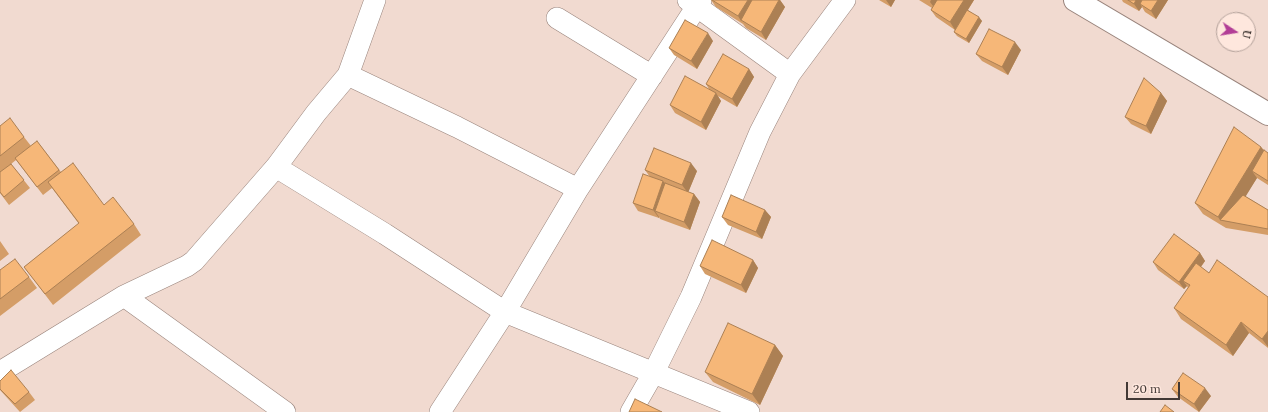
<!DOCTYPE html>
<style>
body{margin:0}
#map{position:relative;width:1268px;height:412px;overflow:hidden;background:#f1dad0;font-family:Lora,serif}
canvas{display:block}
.north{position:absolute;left:1216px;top:12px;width:40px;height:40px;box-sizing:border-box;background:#fee7dd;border:1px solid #b3a19a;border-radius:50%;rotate:102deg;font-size:11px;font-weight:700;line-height:16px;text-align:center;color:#423935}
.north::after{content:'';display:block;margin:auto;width:14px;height:18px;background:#b23e96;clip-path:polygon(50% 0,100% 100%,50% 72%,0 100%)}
.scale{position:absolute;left:1126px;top:382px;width:54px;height:18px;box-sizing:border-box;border:2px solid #423935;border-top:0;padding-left:5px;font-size:12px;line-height:14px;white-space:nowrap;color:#423935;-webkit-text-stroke:3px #fee7dd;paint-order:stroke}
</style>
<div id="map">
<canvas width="1268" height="412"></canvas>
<div class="north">U</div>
<div class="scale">20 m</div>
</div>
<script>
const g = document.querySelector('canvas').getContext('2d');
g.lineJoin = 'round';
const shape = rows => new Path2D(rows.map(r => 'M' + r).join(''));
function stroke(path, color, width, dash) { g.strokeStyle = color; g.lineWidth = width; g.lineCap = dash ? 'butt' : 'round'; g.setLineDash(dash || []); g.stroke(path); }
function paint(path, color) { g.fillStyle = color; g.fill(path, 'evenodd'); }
const street = shape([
 [688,0,790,74],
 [557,18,652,76],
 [348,75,457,127,578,189],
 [276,167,385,234,505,312,749,412],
 [124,296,285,412],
 [0,372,124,296,187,266,194,261,276,167,316,113,348,75,375,0],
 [440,412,505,312,578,189,701,0],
 [631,412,654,372,691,297,760,132,790,74,845,0]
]);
const secondary = shape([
 [1075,0,1268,114]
]);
stroke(street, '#99847c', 22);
stroke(secondary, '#99847c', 24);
stroke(street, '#fff', 21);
stroke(secondary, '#fff', 22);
paint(shape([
 [711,0,780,0,785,7,766,40,746,28,743,24,716,7],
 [879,0,895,0,891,7],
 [919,0,974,0,968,10,982,21,969,43,957,36,954,32,961,20,955,30,936,17,931,10,932,8],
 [1122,0,1168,0,1156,19,1145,12,1142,7,1139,11,1123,2],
 [713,41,697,69,674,55,669,48],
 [1021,50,1008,75,982,61,976,54],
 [749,69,754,77,737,107,718,96,721,101,706,130,675,113,670,105,709,89,706,84],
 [1161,93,1167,101,1151,134,1131,124,1125,117],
 [0,126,24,137,31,146,37,141,61,172,104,205,134,224,141,235,53,305,24,267,79,224,52,188,43,195,16,160,11,164,30,188,9,205,0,193],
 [1261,147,1264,150,1268,153,1268,185,1257,178,1245,196,1268,210,1268,235,1226,228,1203,214,1195,203],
 [645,170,697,171,688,192,694,194,700,202,690,230,660,219,659,217,659,218,638,211,633,203,650,177],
 [765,210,771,217,762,239,728,225,722,217],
 [0,241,9,254,0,261],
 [1200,253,1205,261,1201,267,1209,273,1268,297,1268,348,1249,333,1233,356,1181,319,1174,308,1188,288,1187,286,1184,289,1158,270,1153,262],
 [753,260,758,268,746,293,705,274,700,266],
 [0,270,29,277,37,288,0,316],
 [775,345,783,356,760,405,713,382,705,372],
 [0,381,29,392,35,400,20,412,0,390],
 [1172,389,1211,396,1199,412,1178,397]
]), '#d49d67');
paint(shape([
 [748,0,758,0,741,21,738,16],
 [779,0,780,0,785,7,766,40,761,32],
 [886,0,895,0,891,7],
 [931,0,941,0,936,10,930,2],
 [964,0,974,0,955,30,950,22],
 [1136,0,1146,0,1140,4,1142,7,1139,11,1134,4],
 [1158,0,1168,0,1156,19,1151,11],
 [979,17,982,21,969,43,966,39],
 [708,33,713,41,697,69,691,61],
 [1015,42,1021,50,1008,75,1002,67],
 [749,69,754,77,737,107,732,99],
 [716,93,721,101,706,130,701,122],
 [1161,93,1167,101,1151,134,1146,126],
 [1261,147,1268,156,1252,171,1257,178,1230,222,1220,220,1218,217],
 [691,163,697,171,688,193,682,185],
 [663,181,669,189,655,211,659,217,659,218,653,210],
 [694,194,700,202,690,230,684,222],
 [765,210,771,217,762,239,756,232],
 [1200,253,1205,261,1188,284,1183,281,1187,286,1184,289,1179,282],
 [753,260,758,268,746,293,741,285],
 [1241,322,1249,333,1233,356,1226,345],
 [1268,331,1268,347,1262,339],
 [775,345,783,356,760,405,752,394],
 [1205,388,1211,396,1199,412,1194,404]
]), '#ac8054');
const building = shape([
 [712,0,748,0,738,16,712,0],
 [752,0,779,0,761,32,741,20,752,0],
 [937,0,964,0,950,22,931,10,937,0],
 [1128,0,1136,0,1134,4,1128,0],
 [1142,0,1158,0,1151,11,1140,4,1142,0],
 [967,10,979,17,966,39,954,32,967,10],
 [685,20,708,33,691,61,669,48,685,20],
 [989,29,1015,42,1002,67,976,54,989,29],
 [723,54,749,69,732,99,706,84,723,54],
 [685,76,716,93,701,122,670,105,685,76],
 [1144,78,1161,93,1146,126,1125,117,1144,78],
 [10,118,24,137,0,156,0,126,10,118],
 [1234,127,1261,147,1218,217,1195,203,1234,127],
 [37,141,59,170,37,187,15,158,37,141],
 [654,148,691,163,682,185,645,170,654,148],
 [1264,150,1268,153,1268,181,1252,171,1264,150],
 [73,163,104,205,113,197,134,224,45,294,24,267,79,223,48,182,73,163],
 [11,164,24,180,4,197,0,192,0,172,11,164],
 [643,174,663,181,653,210,633,203,643,174],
 [665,183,694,194,684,222,655,211,665,183],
 [731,195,765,210,756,232,722,217,731,195],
 [1243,195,1268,210,1268,229,1220,220,1243,195],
 [1174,234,1200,253,1179,282,1153,262,1174,234],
 [712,240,753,260,741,285,700,266,712,240],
 [15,259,29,277,0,299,0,270,15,259],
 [1217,260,1268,297,1268,331,1262,339,1241,322,1226,345,1174,308,1190,285,1183,281,1196,263,1209,273,1217,260],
 [728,323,775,345,752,394,705,372,728,323],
 [11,370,29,392,15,404,0,389,0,381,11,370],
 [1183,373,1205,388,1194,404,1172,389,1183,373],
 [635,399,662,412,629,412,635,399],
 [1165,405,1174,412,1160,412,1165,405]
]);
paint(building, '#f6b778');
stroke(building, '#ac8054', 1);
</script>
